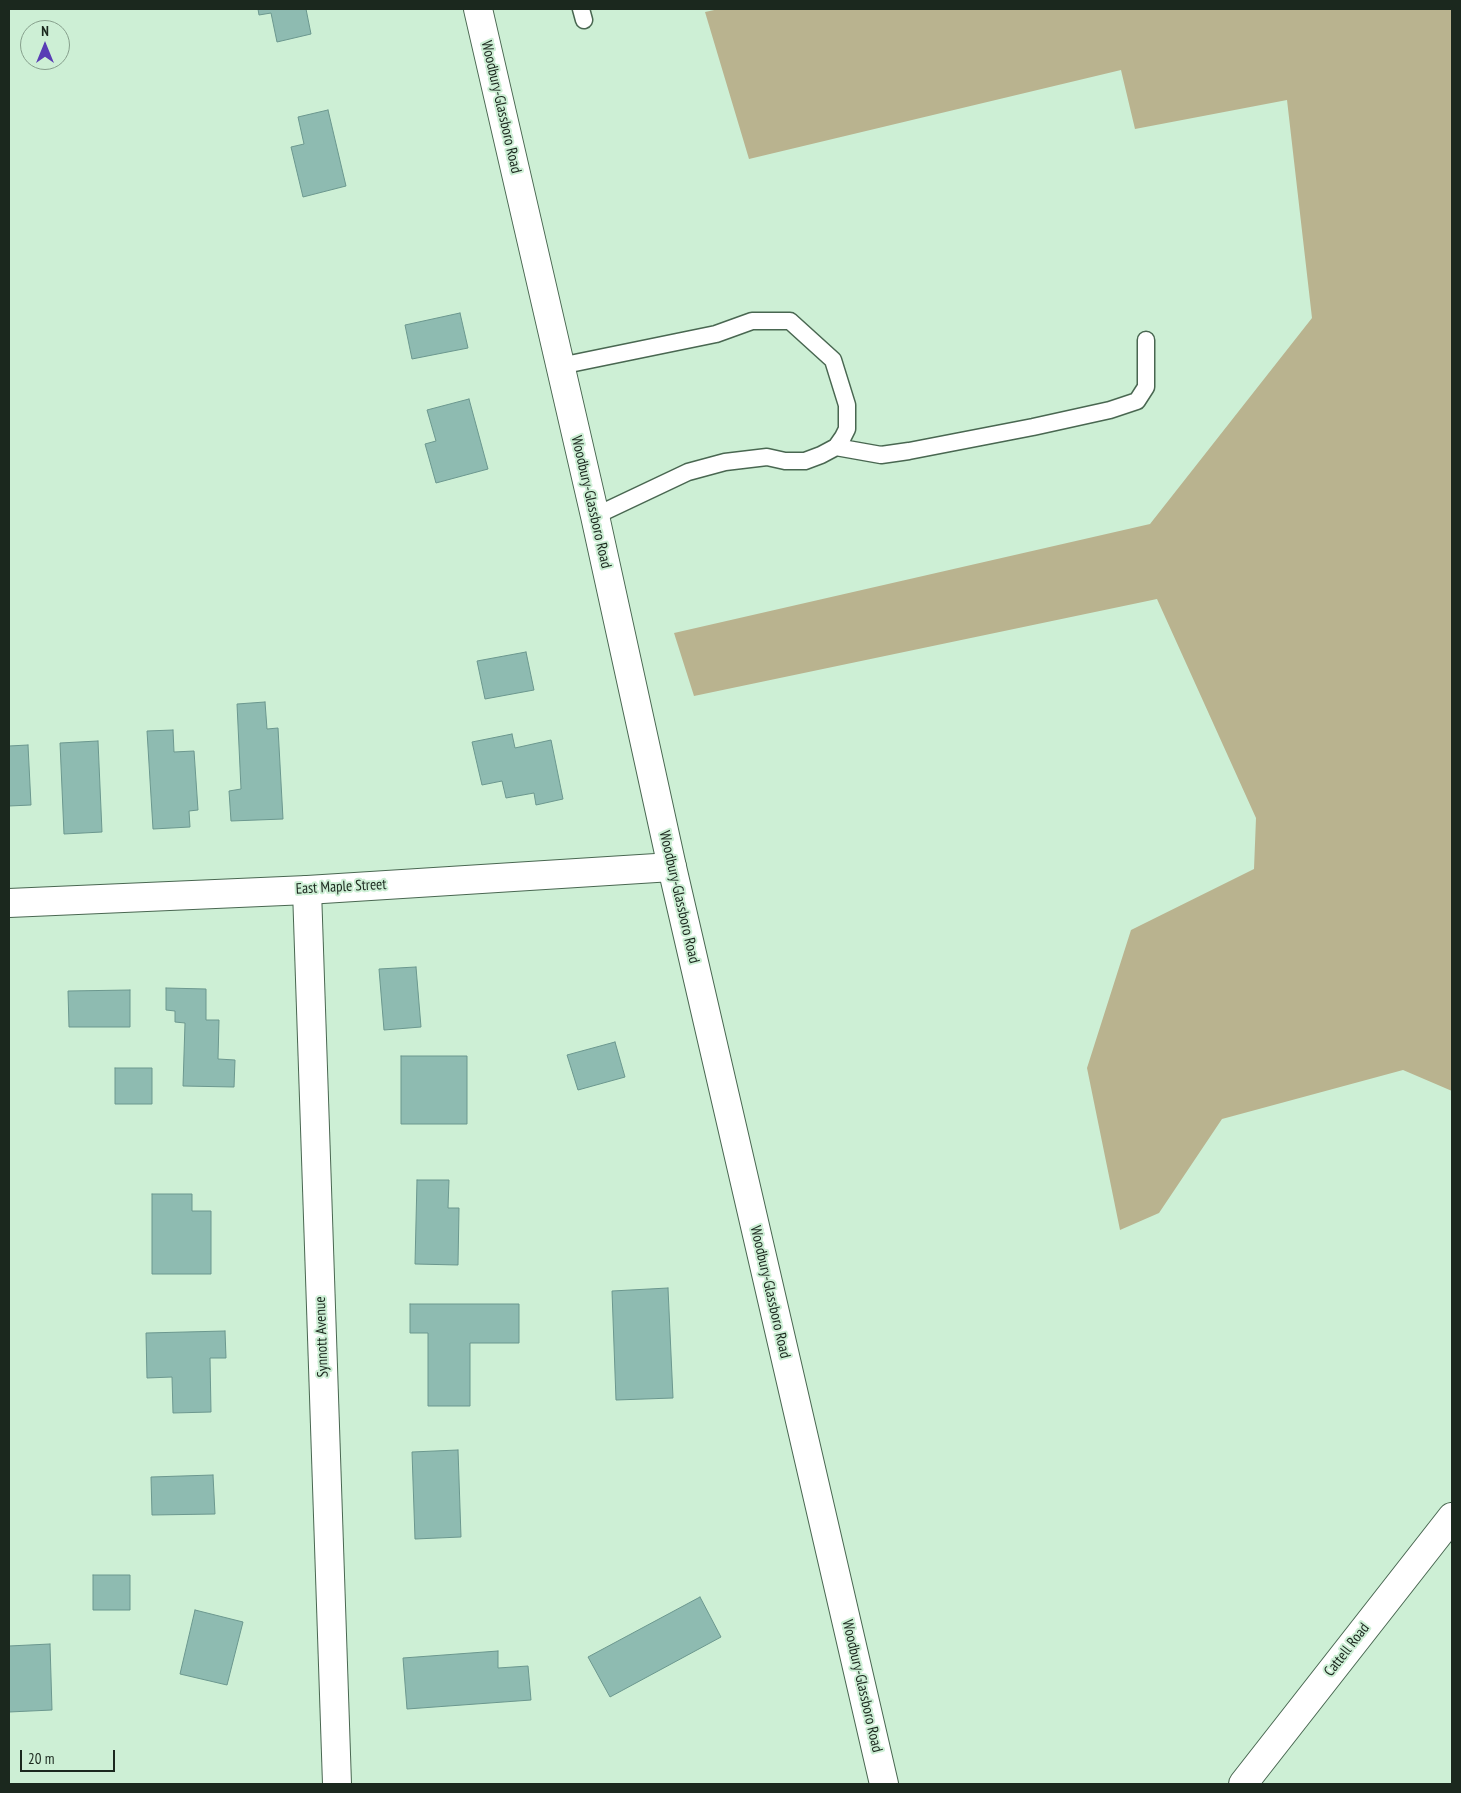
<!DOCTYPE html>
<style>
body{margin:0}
#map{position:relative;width:1461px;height:1793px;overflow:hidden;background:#cdefd5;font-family:"PT Sans Narrow",sans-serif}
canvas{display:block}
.frame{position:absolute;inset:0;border:10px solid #1b281e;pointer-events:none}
.north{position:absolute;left:20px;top:20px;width:50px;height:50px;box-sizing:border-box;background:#cdefd5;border:1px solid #869f8c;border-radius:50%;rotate:0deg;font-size:14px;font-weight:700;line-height:20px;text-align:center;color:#1b281e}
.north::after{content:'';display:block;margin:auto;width:18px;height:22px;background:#593db5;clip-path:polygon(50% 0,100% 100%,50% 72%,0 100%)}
.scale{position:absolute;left:20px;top:1750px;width:95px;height:22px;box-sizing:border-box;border:2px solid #1b281e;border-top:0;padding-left:6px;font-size:15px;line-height:18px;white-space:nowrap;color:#1b281e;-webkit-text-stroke:4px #cdefd5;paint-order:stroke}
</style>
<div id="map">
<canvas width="1461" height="1793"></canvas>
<div class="frame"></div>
<div class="north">N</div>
<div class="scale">20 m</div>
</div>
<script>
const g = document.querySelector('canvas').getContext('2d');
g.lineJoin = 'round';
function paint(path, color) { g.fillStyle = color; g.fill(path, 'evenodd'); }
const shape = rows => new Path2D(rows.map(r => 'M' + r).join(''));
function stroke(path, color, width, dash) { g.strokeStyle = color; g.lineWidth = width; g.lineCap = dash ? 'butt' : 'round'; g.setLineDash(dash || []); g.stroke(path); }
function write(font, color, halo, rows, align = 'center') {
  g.font = font + ' "PT Sans Narrow",sans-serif'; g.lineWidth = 4; g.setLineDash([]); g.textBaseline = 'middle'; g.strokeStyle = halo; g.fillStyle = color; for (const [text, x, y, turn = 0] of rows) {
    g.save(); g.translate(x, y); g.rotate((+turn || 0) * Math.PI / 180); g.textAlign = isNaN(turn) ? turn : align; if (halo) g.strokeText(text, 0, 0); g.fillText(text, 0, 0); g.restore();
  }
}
paint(shape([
 [719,9,1452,9,1452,1091,1403,1070,1222,1119,1159,1213,1120,1230,1087,1068,1131,930,1254,869,1256,818,1157,599,694,696,674,633,1150,524,1312,318,1287,100,1135,129,1121,70,749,159,705,12]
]), '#b9b38f');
const building = shape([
 [258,9,306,9,311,34,277,42,271,13,259,15,258,9],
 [328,110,346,186,303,197,291,147,304,144,298,117,328,110],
 [460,313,468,348,412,359,405,325,460,313],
 [469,399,488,469,436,483,425,444,436,441,427,410,469,399],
 [526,652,534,690,485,699,477,661,526,652],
 [265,702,267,729,278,728,283,819,231,821,229,791,241,789,237,704,265,702],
 [173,730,174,752,194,751,198,810,189,811,190,827,153,829,147,731,173,730],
 [512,734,515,748,551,740,563,799,536,805,534,793,506,798,502,781,482,785,472,742,512,734],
 [98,741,102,832,64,834,60,743,98,741],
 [28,745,31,805,9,806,9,746,28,745],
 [416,967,421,1027,384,1030,379,969,416,967],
 [166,988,206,989,206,1020,219,1020,218,1059,235,1060,234,1087,183,1086,185,1023,175,1022,175,1011,166,1010,166,988],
 [130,990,130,1027,69,1027,68,991,130,990],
 [615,1042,625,1077,578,1090,567,1055,615,1042],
 [401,1056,467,1056,467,1124,401,1124,401,1056],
 [115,1068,152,1068,152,1104,115,1104,115,1068],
 [417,1180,449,1180,448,1208,459,1208,458,1265,415,1264,417,1180],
 [152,1194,192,1194,192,1211,211,1211,211,1274,152,1274,152,1194],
 [668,1288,673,1398,616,1400,612,1291,668,1288],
 [410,1304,519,1304,519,1343,470,1343,470,1406,428,1406,428,1333,410,1333,410,1304],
 [225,1331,226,1358,210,1358,211,1412,173,1413,172,1377,147,1378,146,1333,225,1331],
 [458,1450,461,1537,415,1539,412,1452,458,1450],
 [213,1475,215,1514,152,1515,151,1477,213,1475],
 [93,1575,130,1575,130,1610,93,1610,93,1575],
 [700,1597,721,1637,610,1697,588,1657,700,1597],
 [195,1610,243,1622,227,1685,180,1674,195,1610],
 [50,1644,52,1710,9,1712,9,1646,50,1644],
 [498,1651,498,1668,528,1666,531,1700,407,1709,403,1658,498,1651]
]);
paint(building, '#8ebbb1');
stroke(building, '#6b978e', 1);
const lane = shape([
 [581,9,584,20],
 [560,366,716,334,752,321,790,321,833,360,847,405,847,429,843,437,836,447,821,455,805,461,785,461,767,457,725,462,688,472,595,516],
 [836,447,881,455,909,451,1033,427,1110,410,1137,401,1146,387,1146,340]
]);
const street = shape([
 [307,890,337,1784]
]);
const secondary = shape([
 [9,903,307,890,672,867],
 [1243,1784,1452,1517]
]);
const primary = shape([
 [478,9,595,516,672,867,884,1784]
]);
stroke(lane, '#496751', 19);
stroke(street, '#496751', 30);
stroke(secondary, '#496751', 30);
stroke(primary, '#496751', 30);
stroke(lane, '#fff', 16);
stroke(street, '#fff', 28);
stroke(secondary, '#fff', 28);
stroke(primary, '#fff', 28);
write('15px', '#1b281e', '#cdefd5', [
 ["Woodbury-Glassboro Road",501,107,77],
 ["Woodbury-Glassboro Road",591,502,77],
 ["East Maple Street",341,887,-3],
 ["Woodbury-Glassboro Road",679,897,77],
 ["Woodbury-Glassboro Road",770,1292,77],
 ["Synnott Avenue",322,1337,-92],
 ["Cattell Road",1347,1650,-52],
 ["Woodbury-Glassboro Road",862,1686,77]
]);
</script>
